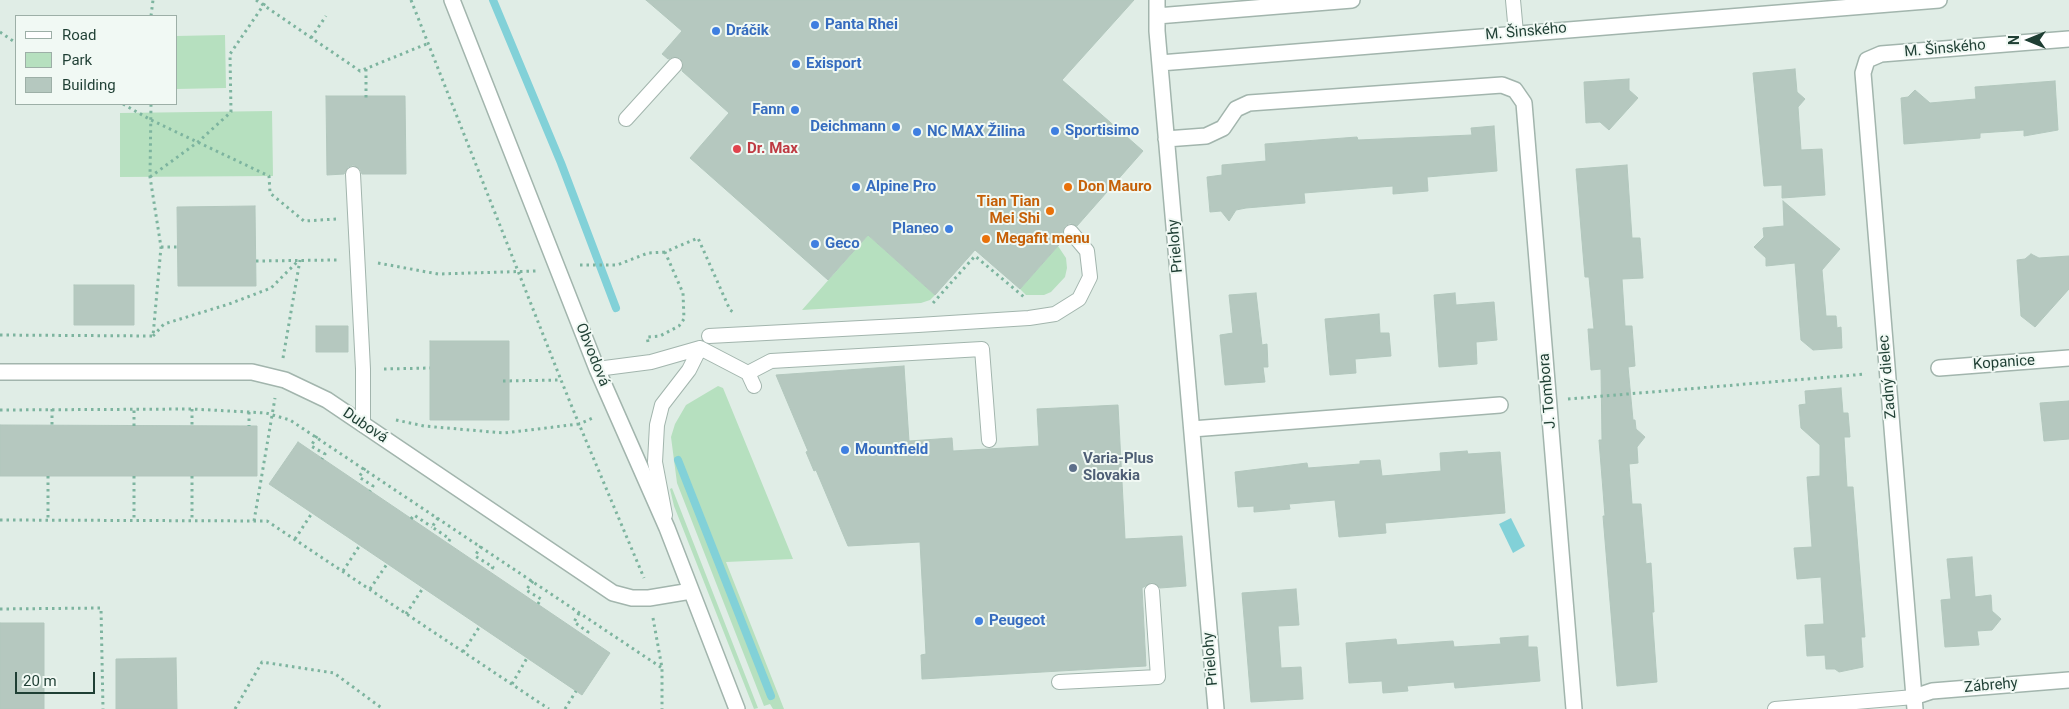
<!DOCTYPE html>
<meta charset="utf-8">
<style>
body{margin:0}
#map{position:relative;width:2069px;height:709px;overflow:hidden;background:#e0ede6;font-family:Roboto,sans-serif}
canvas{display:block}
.legend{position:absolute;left:15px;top:15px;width:162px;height:90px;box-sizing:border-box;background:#f1f9f4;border:1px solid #9dafa7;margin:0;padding:6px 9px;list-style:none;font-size:15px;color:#1f3f34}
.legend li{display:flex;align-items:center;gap:10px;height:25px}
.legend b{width:25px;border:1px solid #9dafa7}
.north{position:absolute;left:2004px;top:15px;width:50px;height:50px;-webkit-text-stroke:4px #f1f9f4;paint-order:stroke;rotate:270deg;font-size:14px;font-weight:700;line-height:20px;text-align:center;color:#1f3f34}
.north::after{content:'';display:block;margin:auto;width:18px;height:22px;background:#1f3f34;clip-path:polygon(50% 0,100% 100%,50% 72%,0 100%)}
.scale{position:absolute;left:15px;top:672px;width:80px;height:22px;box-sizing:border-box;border:2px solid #1f3f34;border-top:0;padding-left:6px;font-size:15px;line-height:18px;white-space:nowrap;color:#1f3f34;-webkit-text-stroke:4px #f1f9f4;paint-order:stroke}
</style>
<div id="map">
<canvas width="2069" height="709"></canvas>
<ul class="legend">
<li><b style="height:6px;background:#fff"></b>Road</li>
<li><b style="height:14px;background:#b6e0bf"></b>Park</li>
<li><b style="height:14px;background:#b5c8bf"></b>Building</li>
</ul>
<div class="north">N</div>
<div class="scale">20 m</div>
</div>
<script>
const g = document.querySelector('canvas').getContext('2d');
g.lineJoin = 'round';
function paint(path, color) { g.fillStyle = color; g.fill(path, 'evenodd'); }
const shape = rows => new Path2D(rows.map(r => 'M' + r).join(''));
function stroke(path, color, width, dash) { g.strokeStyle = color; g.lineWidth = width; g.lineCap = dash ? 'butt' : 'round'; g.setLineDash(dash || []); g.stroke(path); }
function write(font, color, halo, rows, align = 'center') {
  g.font = font + ' Roboto,sans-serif'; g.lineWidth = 4; g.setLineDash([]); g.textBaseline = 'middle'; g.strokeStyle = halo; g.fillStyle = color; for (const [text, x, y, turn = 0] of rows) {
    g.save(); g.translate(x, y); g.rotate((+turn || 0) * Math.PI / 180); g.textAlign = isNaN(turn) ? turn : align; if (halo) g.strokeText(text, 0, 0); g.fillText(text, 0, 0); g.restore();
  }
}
paint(shape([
 [225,35,226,88,176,89,176,36],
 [272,111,273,176,120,177,120,113],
 [868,235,935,295,930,300,921,303,802,310],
 [1058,246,1066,258,1067,268,1065,277,1051,292,1044,295,1026,295,1020,289],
 [718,386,723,388,793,559,726,562,784,709,773,709,770,704,764,706,677,483,671,437,675,424,686,405],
 [672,488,758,708,754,709,674,506,670,489]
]), '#b6e0bf');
paint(shape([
 [1511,518,1525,546,1513,553,1499,524]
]), '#82d1d8');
stroke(shape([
 [493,0,561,163,616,308],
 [678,460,771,696]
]), '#82d1d8', 8);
const building = shape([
 [646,0,1134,0,1062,80,1143,151,1077,226,1070,223,1065,226,1062,233,1065,238,1020,289,975,250,935,295,868,235,828,280,690,158,729,113,682,71,683,63,680,58,673,57,668,59,662,54,682,31,646,0],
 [1795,69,1797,92,1805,99,1798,107,1801,150,1822,149,1825,195,1782,198,1782,185,1764,186,1753,73,1795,69],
 [1629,79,1629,90,1638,98,1609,130,1600,122,1586,123,1584,82,1629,79],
 [2055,81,2058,130,2024,136,2024,130,1980,133,1980,138,1904,144,1901,98,1908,97,1915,90,1930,103,1976,99,1975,87,2055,81],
 [326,96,405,96,406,174,362,174,360,169,353,165,348,167,344,174,327,175,326,96],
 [1494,126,1497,171,1427,177,1428,191,1393,194,1393,186,1304,193,1305,203,1246,208,1236,210,1229,221,1221,211,1210,212,1207,177,1222,175,1222,165,1266,161,1265,144,1357,137,1358,140,1472,135,1471,128,1494,126],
 [1627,165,1632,238,1640,238,1643,278,1622,279,1625,326,1632,326,1635,366,1628,367,1633,420,1635,420,1636,429,1645,437,1637,447,1638,463,1629,464,1632,504,1641,504,1646,564,1651,563,1654,612,1652,612,1657,682,1617,686,1603,516,1605,516,1599,440,1602,440,1601,369,1591,370,1588,329,1594,329,1589,277,1585,277,1576,169,1627,165],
 [1783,201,1840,249,1822,270,1826,316,1836,316,1837,328,1841,327,1842,348,1813,350,1801,340,1795,263,1766,266,1766,258,1754,247,1764,237,1763,228,1784,226,1783,201],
 [255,206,256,286,178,286,177,207,255,206],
 [2031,254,2039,258,2069,256,2069,289,2035,327,2021,316,2017,260,2025,259,2031,254],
 [74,285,134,285,134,325,74,325,74,285],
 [1256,293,1262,345,1267,344,1268,367,1263,367,1265,382,1225,385,1220,335,1233,333,1229,295,1256,293],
 [1455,293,1456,305,1494,302,1497,340,1476,342,1477,364,1439,367,1434,295,1455,293],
 [1379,314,1380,333,1389,333,1391,356,1355,359,1356,373,1330,375,1325,319,1379,314],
 [316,326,348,326,348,352,316,352,316,326],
 [430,341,509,341,509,420,430,420,430,341],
 [904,366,909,441,952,438,953,451,1039,446,1037,409,1118,405,1125,539,1182,536,1186,586,1160,588,1152,582,1142,588,1146,666,922,679,921,655,926,654,920,542,848,546,816,470,814,471,806,452,808,451,776,375,904,366],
 [1841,388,1843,413,1848,413,1850,437,1844,437,1847,487,1853,487,1865,637,1861,637,1863,667,1839,672,1835,669,1826,669,1825,655,1807,656,1805,625,1824,624,1821,577,1797,579,1794,548,1812,547,1807,477,1820,476,1820,445,1801,428,1799,405,1806,404,1805,391,1841,388],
 [2069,401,2069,439,2044,441,2040,403,2069,401],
 [0,425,257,426,257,476,0,476,0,425],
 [298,442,610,653,582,695,269,484,298,442],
 [1467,451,1468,454,1500,452,1505,513,1385,523,1386,533,1339,537,1335,500,1289,504,1290,509,1254,512,1254,506,1238,507,1235,472,1307,463,1308,468,1360,464,1360,461,1380,460,1382,476,1441,471,1440,453,1467,451],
 [1972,557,1975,597,1991,595,1992,611,2001,619,1992,630,1977,631,1979,645,1945,647,1941,600,1951,599,1947,559,1972,557],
 [1296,589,1299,625,1278,626,1281,668,1301,667,1303,699,1251,702,1242,593,1296,589],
 [0,623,44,623,44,709,0,709,0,623],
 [1528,636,1528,647,1537,647,1540,681,1455,688,1454,682,1407,686,1408,691,1383,693,1382,681,1349,683,1346,643,1396,639,1397,645,1453,641,1454,647,1501,644,1500,638,1528,636],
 [176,658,177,709,116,709,116,659,176,658]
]);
paint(building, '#b5c8bf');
stroke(building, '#b2c7bd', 1);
const lane = shape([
 [1513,0,1516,33],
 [626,119,675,65],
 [353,174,363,369,363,425],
 [709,336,918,325,1029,318,1055,314,1079,299,1090,277,1087,251,1071,232],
 [597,369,651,362,700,348,748,373,754,386],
 [748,373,771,361,982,349,989,440],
 [665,515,655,462,657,425,662,405,689,370,700,348],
 [1059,682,1158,677,1152,591],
 [1775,709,1914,697]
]);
const street = shape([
 [452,0,597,369,667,528,737,709],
 [1157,0,1157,31,1216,709],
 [1157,16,1352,0],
 [1160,63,1939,0],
 [1166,139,1206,136,1223,128,1236,109,1249,103,1502,85,1515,90,1524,103,1574,709],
 [1939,368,2069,358],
 [0,372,252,372,285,380,327,400,613,593,632,598,649,598,691,591],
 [1192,429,1500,405],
 [1914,697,1932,691,2069,680],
 [1915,709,1863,73,1867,60,1881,54,2069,39]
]);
stroke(lane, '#a2b5ad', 16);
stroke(street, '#a2b5ad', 18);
stroke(shape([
 [256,0,360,71,429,43],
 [411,0,561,380],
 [151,16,153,0],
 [0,32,16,43],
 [311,38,326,16],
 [366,69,366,101],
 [123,104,151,120,269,176,270,193,304,221,337,219],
 [150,177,198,142,231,112,230,54,267,0],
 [161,247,177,247],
 [256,261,337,260],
 [378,263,438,274,536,271],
 [580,265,617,265,648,253,665,252],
 [933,303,975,256,1024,297],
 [0,335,153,336,161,247,150,177,151,104],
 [153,336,164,324,229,304,271,288,299,260],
 [648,342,647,337,660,336,679,326,684,319,683,293,665,252,698,238,730,310,735,313],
 [283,358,300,260],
 [384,369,430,368],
 [503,381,561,380,579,424,595,417],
 [1568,399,1866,374],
 [52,409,52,425],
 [192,409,192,426],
 [0,410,192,409,266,413,290,420,662,668],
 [249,412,249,426],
 [396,420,424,426,504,433,579,424,644,578],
 [134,426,134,409],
 [317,436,311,446,325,454,322,459],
 [365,468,359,477,373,486,370,491],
 [48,476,48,520],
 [134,476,134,520],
 [192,476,192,520],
 [438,518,432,527,450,539,448,543],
 [411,519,414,515,432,527],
 [0,520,267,521,549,709],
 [254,521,275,398],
 [295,539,312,513],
 [481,546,475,556,493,567,490,572],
 [343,571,360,545],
 [533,581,526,590,541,599,538,604],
 [370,589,387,564],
 [0,609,101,608,103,709],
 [579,613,574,622,588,632,585,636],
 [406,614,423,588],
 [653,618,662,668,662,709],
 [463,652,480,626],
 [512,684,527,658],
 [235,709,262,662,334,673,383,709],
 [565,709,576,691]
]), '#7db49f', 3, [2.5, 4]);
stroke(lane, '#fff', 14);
stroke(street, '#fff', 15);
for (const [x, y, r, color] of [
 [815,25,5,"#3f7fe0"],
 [716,31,5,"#3f7fe0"],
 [796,64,5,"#3f7fe0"],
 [795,110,5,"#3f7fe0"],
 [896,127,5,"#3f7fe0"],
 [1055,131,5,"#3f7fe0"],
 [917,132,5,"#3f7fe0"],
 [737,149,5,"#e0444e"],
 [856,187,5,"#3f7fe0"],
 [1068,187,5,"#e8710a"],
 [1050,211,5,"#e8710a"],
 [949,229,5,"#3f7fe0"],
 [986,239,5,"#e8710a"],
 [815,244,5,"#3f7fe0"],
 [845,450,5,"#3f7fe0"],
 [1073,468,5,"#5c6f8a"],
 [979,621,5,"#3f7fe0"]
]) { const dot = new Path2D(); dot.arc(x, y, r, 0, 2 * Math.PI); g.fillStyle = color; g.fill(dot); stroke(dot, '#f1f9f4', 2); }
write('bold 15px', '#366cbe', '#f1f9f4', [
 ["Panta Rhei",825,25],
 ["Dráčik",726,31],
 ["Exisport",806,64],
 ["Fann",785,110,"right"],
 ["Deichmann",886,127,"right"],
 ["Sportisimo",1065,131],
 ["NC MAX Žilina",927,132],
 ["Alpine Pro",866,187],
 ["Planeo",939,229,"right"],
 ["Geco",825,244],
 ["Mountfield",855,450],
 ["Peugeot",989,621]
], 'left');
write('15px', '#1f3f34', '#f1f9f4', [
 ["M. Šinského",1526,32,-5],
 ["M. Šinského",1945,49,-5],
 ["Prielohy",1176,246,-95],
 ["Obvodová",592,355,68],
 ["Kopanice",2004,363,-4],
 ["Zadný dielec",1888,377,-95],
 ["J. Tombora",1548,391,-95],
 ["Dubová",365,426,34],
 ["Prielohy",1211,659,-95],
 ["Zábrehy",1991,686,-5]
]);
write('bold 15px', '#be3a42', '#f1f9f4', [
 ["Dr. Max",747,149]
], 'left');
write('bold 15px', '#c56008', '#f1f9f4', [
 ["Don Mauro",1078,187],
 ["Tian Tian",1040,202,"right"],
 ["Mei Shi",1040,219,"right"],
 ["Megafit menu",996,239]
], 'left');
write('bold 15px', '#4e5e75', '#f1f9f4', [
 ["Varia-Plus",1083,459],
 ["Slovakia",1083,476]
], 'left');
</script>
